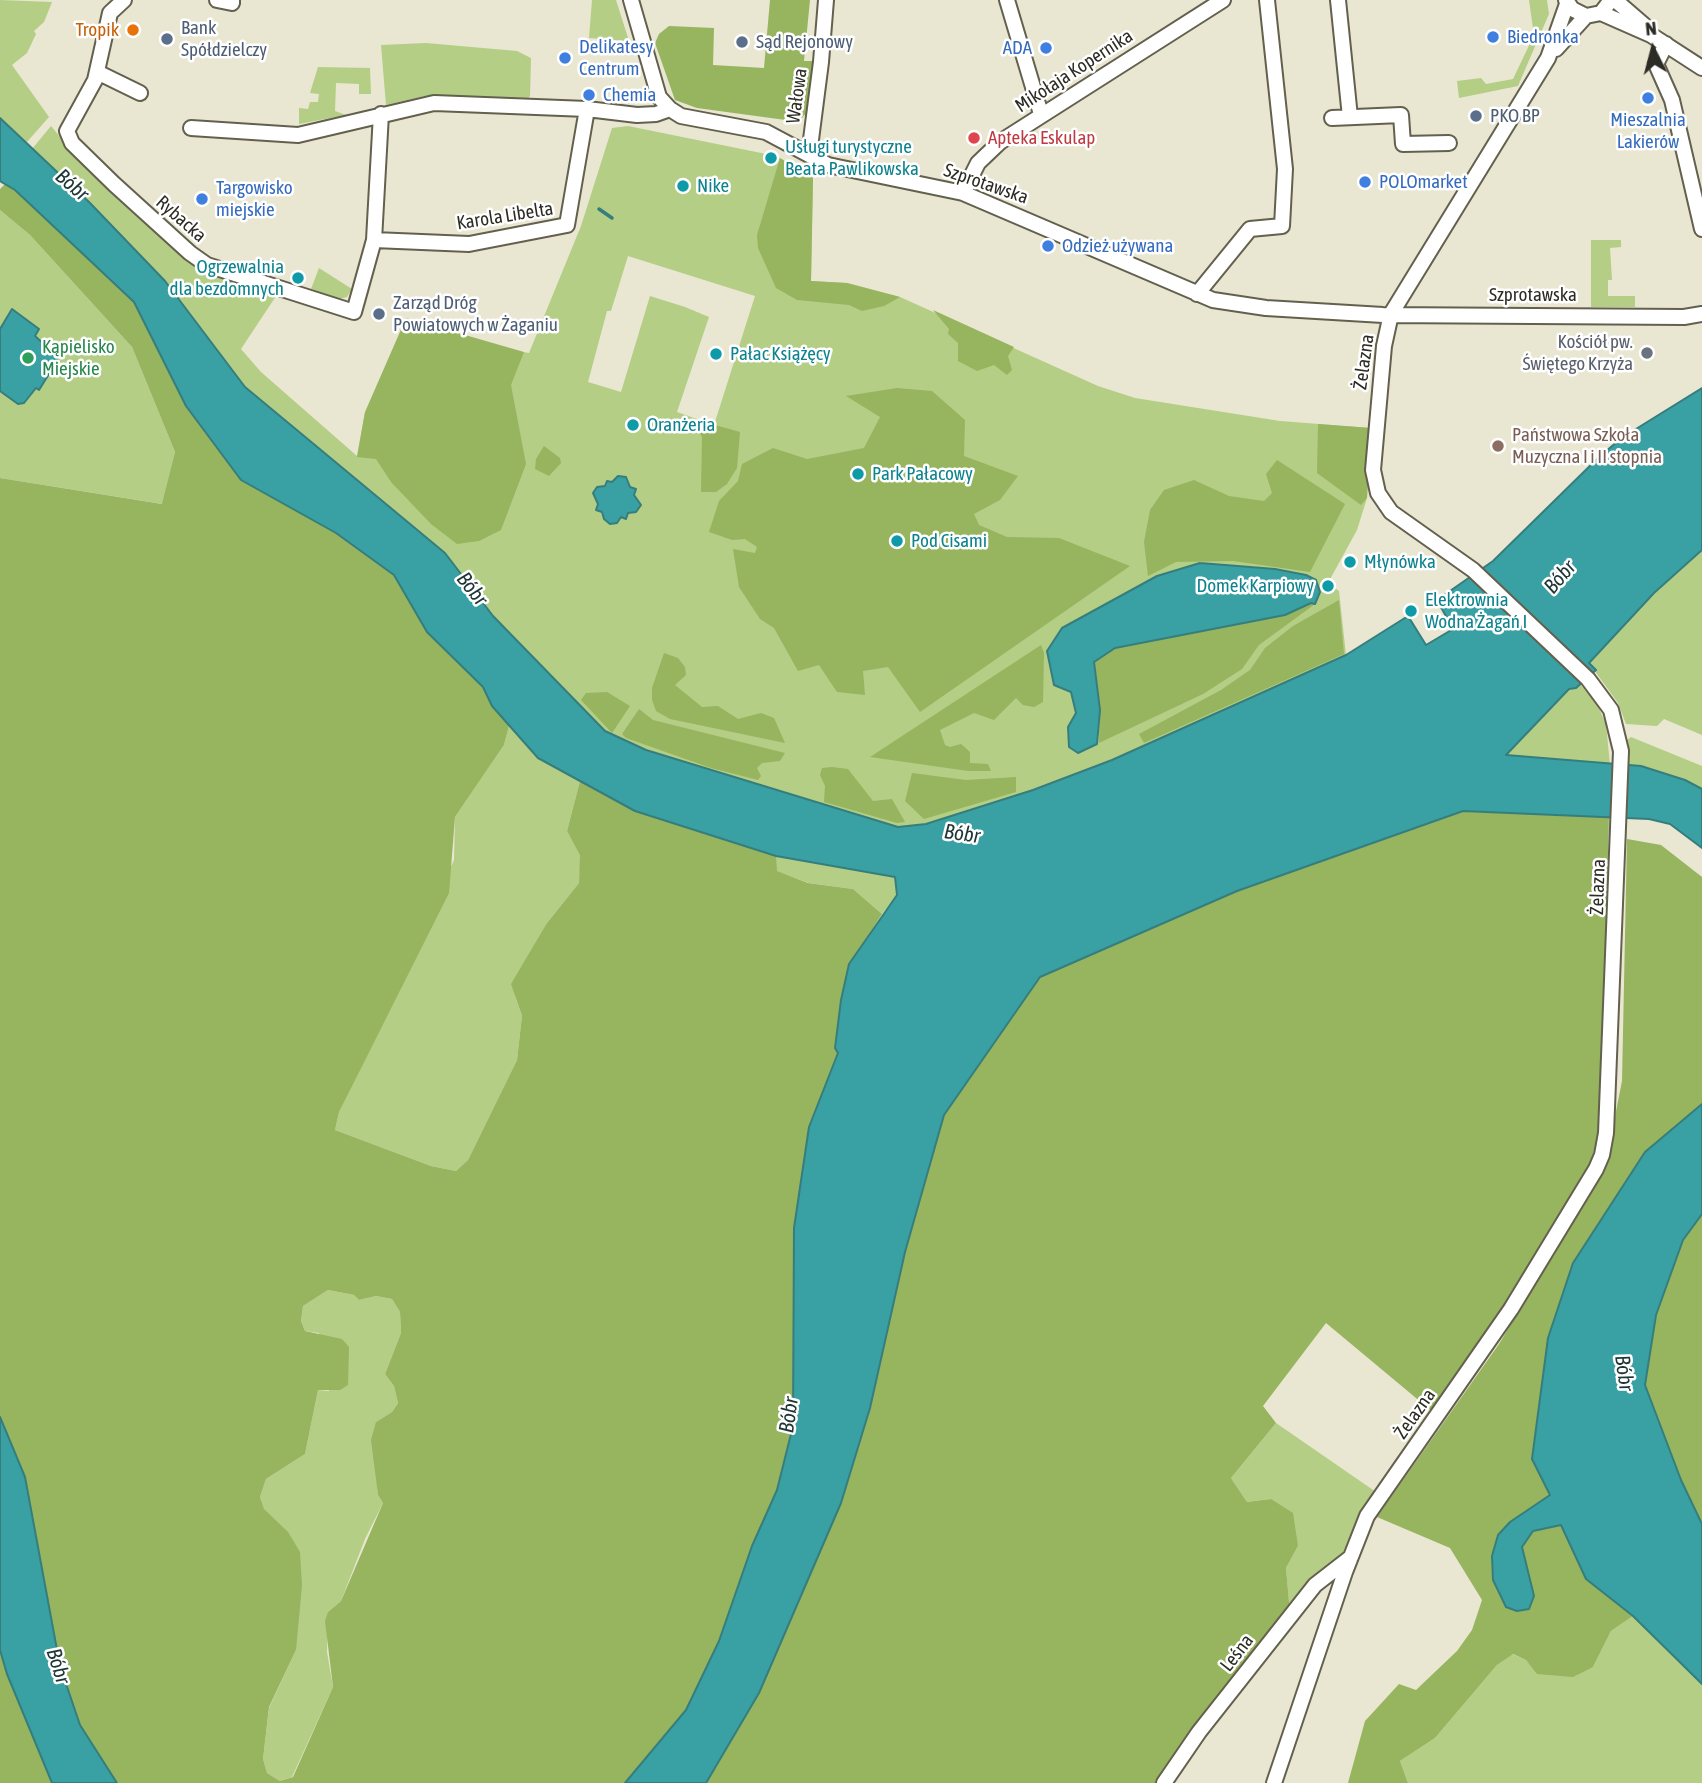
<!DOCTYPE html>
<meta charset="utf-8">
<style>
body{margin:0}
#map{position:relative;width:1702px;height:1783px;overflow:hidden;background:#e9e6d2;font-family:"Asap Condensed",sans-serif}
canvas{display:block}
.north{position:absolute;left:1618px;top:14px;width:70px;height:70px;-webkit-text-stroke:5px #fff;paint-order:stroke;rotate:354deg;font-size:19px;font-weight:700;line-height:28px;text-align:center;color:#2d2c24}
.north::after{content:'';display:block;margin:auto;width:24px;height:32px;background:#2d2c24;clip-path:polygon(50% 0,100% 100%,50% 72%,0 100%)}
</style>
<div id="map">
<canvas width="1702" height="1783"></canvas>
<div class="north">N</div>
</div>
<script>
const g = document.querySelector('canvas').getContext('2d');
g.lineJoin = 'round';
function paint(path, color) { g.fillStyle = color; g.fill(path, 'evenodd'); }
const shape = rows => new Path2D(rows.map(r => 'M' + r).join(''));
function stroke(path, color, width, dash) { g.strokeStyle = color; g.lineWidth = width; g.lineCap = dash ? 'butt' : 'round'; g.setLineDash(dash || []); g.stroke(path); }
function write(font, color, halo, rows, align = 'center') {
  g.font = font + ' "Asap Condensed",sans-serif'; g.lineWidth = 5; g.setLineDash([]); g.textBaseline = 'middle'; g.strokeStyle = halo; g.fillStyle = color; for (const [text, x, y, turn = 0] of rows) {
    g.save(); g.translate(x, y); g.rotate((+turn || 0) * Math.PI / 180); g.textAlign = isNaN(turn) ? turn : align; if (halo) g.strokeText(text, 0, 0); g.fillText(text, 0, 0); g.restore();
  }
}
paint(shape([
 [0,0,52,2,44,22,34,31,36,34,27,53,12,65,49,117,26,143,0,118],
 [592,0,616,0,629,41,589,38],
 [1529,0,1547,0,1549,14,1518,86,1459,98,1457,81,1481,78,1486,84,1513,79,1534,35],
 [426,43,517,51,531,58,530,96,528,99,425,96,386,105,381,45],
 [318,67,370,68,371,94,359,94,359,84,336,83,335,111,346,115,299,124,299,108,308,109,310,102,318,102,319,94,310,93],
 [51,126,65,143,184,251,278,293,241,349,261,372,357,456,365,412,523,352,529,353,581,226,612,128,628,126,776,156,813,178,811,281,847,283,900,297,1098,386,1135,398,1280,421,1371,428,1367,498,1357,530,1328,583,1339,591,1346,655,1112,760,1033,790,926,824,898,827,646,750,605,731,493,616,445,553,245,387,165,281,90,203,32,149],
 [628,256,755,296,714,425,677,412,709,317,685,307,650,296,621,392,588,382,607,311,611,311],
 [0,210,30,235,132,347,175,452,163,504,0,478],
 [1591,240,1621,240,1621,247,1610,248,1612,280,1608,280,1608,296,1635,296,1635,307,1591,307],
 [319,268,352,289,347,297,339,299,311,289],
 [1702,550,1702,735,1664,719,1657,726,1626,724,1618,703,1589,663,1654,593],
 [1580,684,1596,702,1606,724,1610,765,1506,755,1569,689],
 [509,726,538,758,580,781,567,831,581,855,579,883,547,923,515,996,522,1016,517,1060,468,1160,456,1171,431,1166,335,1130,339,1112,454,860,455,817,504,745],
 [1631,737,1702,766,1702,789,1684,780,1629,766,1627,740],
 [776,856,895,876,897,895,882,914,853,889,809,883,776,871],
 [328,1290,354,1295,359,1300,376,1296,392,1299,400,1312,401,1333,385,1374,394,1386,398,1403,392,1412,376,1422,376,1472,378,1495,383,1503,365,1539,341,1601,328,1612,327,1652,333,1687,292,1777,280,1781,267,1773,263,1759,269,1708,296,1650,272,1518,264,1510,260,1497,266,1479,305,1454,318,1390,329,1391,319,1333,305,1331,301,1321,303,1306],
 [1276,1423,1376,1492,1354,1526,1342,1555,1320,1570,1290,1613,1286,1568,1298,1546,1271,1499,1247,1502,1231,1478],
 [1633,1616,1702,1684,1702,1783,1408,1783,1400,1761,1435,1738,1497,1665,1512,1654,1526,1660,1538,1673,1593,1667,1611,1631]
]), '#b4ce85');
paint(shape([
 [770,0,810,0,804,61,814,61,808,111,801,119,793,121,697,108,675,100,655,43,659,34,669,26,714,28,713,65,764,68],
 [780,158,813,178,811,281,847,283,900,297,884,306,862,311,849,305,797,300,776,288,758,248,757,235],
 [5,184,15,190,134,302,186,406,336,533,394,575,427,632,483,687,509,726,504,745,455,817,449,893,339,1112,335,1130,431,1166,456,1171,468,1160,517,1060,522,1016,511,984,547,923,579,883,580,855,567,831,580,781,635,811,776,856,777,871,808,883,853,889,882,914,849,965,835,1048,838,1052,809,1127,794,1228,793,1426,777,1490,752,1546,719,1641,686,1710,625,1783,117,1783,80,1725,60,1666,25,1477,0,1417,0,478,162,504,175,452,132,347,30,235,0,210,0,189],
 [328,1290,354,1295,359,1300,376,1296,392,1299,400,1312,401,1333,385,1374,394,1386,398,1403,392,1412,376,1422,371,1440,378,1495,383,1503,341,1601,328,1612,325,1621,333,1687,293,1777,280,1781,267,1773,263,1759,269,1707,296,1650,302,1586,300,1552,288,1532,264,1509,260,1497,266,1479,305,1454,318,1390,340,1390,348,1385,349,1347,342,1339,305,1331,301,1321,303,1306],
 [933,310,1014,347,1008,356,1012,370,1007,375,994,365,977,371,958,361,958,343,948,334,949,329],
 [406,318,524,352,511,385,526,464,501,530,479,541,457,544,431,524,391,482,376,459,357,457,365,412],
 [897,388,932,391,965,420,964,456,1018,476,1000,500,974,514,979,525,1007,537,1059,538,1130,566,920,712,888,667,863,671,865,695,837,692,819,665,798,671,774,628,760,619,739,587,733,549,755,553,757,547,745,539,732,540,709,532,719,501,738,481,742,464,773,448,807,459,864,448,880,417,846,396],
 [701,421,740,432,737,468,727,484,716,492,701,492,702,437,696,427],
 [1318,424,1371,428,1367,498,1361,505,1317,473],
 [544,446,560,458,561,463,549,476,535,469,536,459],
 [1277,460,1345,504,1310,572,1233,561,1176,562,1148,576,1144,542,1150,510,1164,490,1194,480,1229,496,1264,501,1272,493,1266,474],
 [1339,600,1344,654,1144,743,1139,734,1221,690,1250,670,1265,648,1293,626],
 [1311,602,1315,604,1259,645,1242,669,1203,694,1099,743,1100,710,1094,662,1115,648,1285,615],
 [1041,645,1044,653,1043,702,1034,707,1023,705,1016,698,994,720,974,713,940,730,945,745,950,747,961,744,970,752,970,763,988,764,991,771,968,771,870,757],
 [664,653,678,658,685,667,686,675,675,685,702,707,718,706,738,719,761,713,774,718,785,743,670,719,656,711,652,700,652,688],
 [607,692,630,706,612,733,581,700,586,693],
 [639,709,653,720,785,753,780,761,762,763,757,768,761,776,758,780,711,768,626,738,622,734],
 [832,767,848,769,873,801,892,799,905,822,897,823,824,802,825,786,820,775,822,768],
 [912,773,966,780,1016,777,1016,792,924,819,905,801],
 [1463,811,1609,816,1602,1073,1597,1141,1589,1167,1564,1215,1507,1310,1434,1413,1326,1323,1263,1406,1276,1423,1231,1478,1247,1502,1271,1499,1293,1513,1298,1546,1286,1568,1290,1613,1157,1783,706,1783,759,1693,841,1503,870,1408,905,1252,944,1115,1040,977,1237,891],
 [1627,839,1661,845,1702,877,1702,1104,1695,1109,1548,1338,1532,1459,1551,1495,1510,1522,1498,1535,1492,1556,1506,1607,1534,1596,1522,1547,1533,1531,1561,1524,1586,1579,1633,1616,1611,1631,1593,1667,1573,1677,1537,1674,1526,1660,1513,1654,1497,1665,1435,1738,1400,1761,1408,1783,1348,1783,1365,1721,1399,1684,1416,1690,1457,1651,1472,1630,1482,1600,1450,1548,1377,1517,1499,1344,1605,1167,1622,1081],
 [1702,1214,1702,1524,1681,1480,1645,1385,1656,1315,1683,1239],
 [0,1650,7,1674,52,1783,0,1783]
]), '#97b45e');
const water = shape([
 [0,118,90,203,165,281,245,387,445,553,493,616,605,731,646,750,898,827,926,824,1033,790,1112,760,1346,655,1408,616,1426,645,1453,629,1437,600,1493,561,1600,456,1623,437,1702,388,1702,550,1654,593,1589,663,1596,670,1576,688,1569,689,1506,755,1641,766,1685,780,1702,789,1702,848,1670,824,1649,819,1463,811,1237,891,1040,977,944,1115,905,1252,870,1408,841,1503,759,1693,706,1783,625,1783,686,1710,719,1641,752,1546,777,1490,793,1426,794,1228,809,1127,838,1053,835,1048,841,1000,849,964,897,895,895,877,776,856,635,811,538,758,492,706,483,687,427,632,394,575,336,533,241,480,186,406,134,302,15,190,0,181,0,118],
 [12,309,39,329,35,336,57,356,57,361,39,390,36,388,24,403,18,404,0,391,0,329,12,309],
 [618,476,626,477,630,487,636,489,634,495,641,505,636,512,628,513,626,519,621,517,617,523,610,524,604,519,602,512,596,510,598,504,593,493,597,487,605,486,607,481,612,482,618,476],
 [1200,563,1275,569,1306,575,1316,580,1320,592,1315,604,1311,603,1285,615,1115,648,1094,662,1100,710,1097,744,1078,753,1069,747,1068,727,1076,713,1071,692,1054,685,1047,651,1062,628,1157,576,1200,563],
 [1702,1104,1702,1214,1683,1240,1656,1315,1645,1385,1681,1480,1702,1524,1702,1684,1633,1616,1586,1579,1561,1525,1533,1531,1522,1547,1534,1596,1529,1609,1517,1611,1506,1607,1493,1580,1492,1556,1498,1535,1510,1522,1550,1495,1532,1459,1548,1338,1573,1263,1645,1152,1702,1104],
 [0,1417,25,1477,60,1666,80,1725,117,1783,52,1783,7,1674,0,1650,0,1417]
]);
paint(water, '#39a1a3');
stroke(water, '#357e7d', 2);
stroke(shape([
 [599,209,612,218]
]), '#357e7d', 3.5);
const minor = shape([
 [124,0,110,13,95,80,67,131,72,143,114,184,190,253,207,265,354,312,374,240,381,114],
 [217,0,232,3,232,0],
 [631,0,659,97,670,109,681,116,766,132,828,165,963,193,1213,300,1266,308,1383,315,1684,317,1702,314],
 [1007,0,1041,114],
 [1338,0,1350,117],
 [1566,0,1572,9,1586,16,1601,13,1611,0],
 [1615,0,1644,25],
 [1601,13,1651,35,1702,68],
 [1666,44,1656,64,1672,100,1702,229],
 [1556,49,1586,16],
 [97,72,140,93],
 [1332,118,1401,115,1403,144,1449,143],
 [191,128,298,135,434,103,587,109,637,115,656,114,670,109],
 [809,155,821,62,826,0],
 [963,193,978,163,1000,142,1223,0],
 [374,240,469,244,567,225,587,109],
 [1197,294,1250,229,1282,226,1285,169,1267,0],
 [1164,1783,1199,1732,1315,1585,1351,1557],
 [1274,1783,1345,1572,1367,1516,1511,1309,1596,1169,1602,1155,1606,1133,1621,751,1611,710,1588,679,1473,570,1391,512,1378,493,1373,470,1384,346,1391,314,1548,58,1567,4]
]);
stroke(minor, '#63604e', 18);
stroke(minor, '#fff', 14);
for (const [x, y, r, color] of [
 [133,30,7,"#e8710a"],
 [1493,37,7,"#3f7fe0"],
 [167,39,7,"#5c6f8a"],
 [742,42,7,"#5c6f8a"],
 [1046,48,7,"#3f7fe0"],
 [565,58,7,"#3f7fe0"],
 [589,95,7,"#3f7fe0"],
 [1648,98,7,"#3f7fe0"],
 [1476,116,7,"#5c6f8a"],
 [974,138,7,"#e0444e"],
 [771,158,7,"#0f9aa8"],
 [1365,182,7,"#3f7fe0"],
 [683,186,7,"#0f9aa8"],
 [202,199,7,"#3f7fe0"],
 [1048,246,7,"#3f7fe0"],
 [298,278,7,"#0f9aa8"],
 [379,314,7,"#5c6f8a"],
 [1647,353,7,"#6b7280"],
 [716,354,7,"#0f9aa8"],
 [28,358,7,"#2e9e5b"],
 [633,425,7,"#0f9aa8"],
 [1498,446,7,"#8d6e63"],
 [858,474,7,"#0f9aa8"],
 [897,541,7,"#0f9aa8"],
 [1350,562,7,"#0f9aa8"],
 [1328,586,7,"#0f9aa8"],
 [1411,611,7,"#0f9aa8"]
]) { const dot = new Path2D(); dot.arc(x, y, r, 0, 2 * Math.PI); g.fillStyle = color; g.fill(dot); stroke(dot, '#fff', 2.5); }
write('19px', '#4e5e75', '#fff', [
 ["Bank",181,28],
 ["Spółdzielczy",181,50],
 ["Sąd Rejonowy",756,42],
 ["PKO BP",1490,116],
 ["Zarząd Dróg",393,303],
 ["Powiatowych w Żaganiu",393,325]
], 'left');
write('19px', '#c56008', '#fff', [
 ["Tropik",119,30]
], 'right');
write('19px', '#366cbe', '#fff', [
 ["Biedronka",1507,37],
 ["Delikatesy",579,47],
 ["Centrum",579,69],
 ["ADA",1032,48,"right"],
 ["Chemia",603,95],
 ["Mieszalnia",1648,120,"center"],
 ["Lakierów",1648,142,"center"],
 ["POLOmarket",1379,182],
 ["Targowisko",216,188],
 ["miejskie",216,210],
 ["Odzież używana",1062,246]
], 'left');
write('19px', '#2d2c24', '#fff', [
 ["Mikołaja Kopernika",1074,71,-33],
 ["Wałowa",797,96,-82],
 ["Szprotawska",986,184,19],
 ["Karola Libelta",505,216,-9],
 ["Rybacka",181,219,41],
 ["Szprotawska",1533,295],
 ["Żelazna",1364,362,-82],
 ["Żelazna",1598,887,-88],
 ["Żelazna",1415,1414,-55],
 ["Leśna",1237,1653,-52]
]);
write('19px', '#be3a42', '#fff', [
 ["Apteka Eskulap",988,138]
], 'left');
write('19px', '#0d838f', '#fff', [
 ["Usługi turystyczne",785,147],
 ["Beata Pawlikowska",785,169],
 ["Nike",697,186],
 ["Ogrzewalnia",284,267,"right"],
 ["dla bezdomnych",284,289,"right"],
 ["Pałac Książęcy",730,354],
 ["Oranżeria",647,425],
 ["Park Pałacowy",872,474],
 ["Pod Cisami",911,541],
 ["Młynówka",1364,562],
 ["Domek Karpiowy",1314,586,"right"],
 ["Elektrownia",1425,600],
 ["Wodna Żagań I",1425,622]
], 'left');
write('19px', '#5b616d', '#fff', [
 ["Kościół pw.",1633,342],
 ["Świętego Krzyża",1633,364]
], 'right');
write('19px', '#27864d', '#fff', [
 ["Kąpielisko",42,347],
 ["Miejskie",42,369]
], 'left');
write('19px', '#785e54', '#fff', [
 ["Państwowa Szkoła",1512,435],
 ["Muzyczna I i II stopnia",1512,457]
], 'left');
write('italic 21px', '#1e3535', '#fff', [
 ["Bóbr",72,185,41],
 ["Bóbr",1560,577,-49],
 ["Bóbr",472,589,52],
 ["Bóbr",962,834,8],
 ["Bóbr",1624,1373,82],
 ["Bóbr",789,1415,-82],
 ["Bóbr",58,1666,72]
]);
</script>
